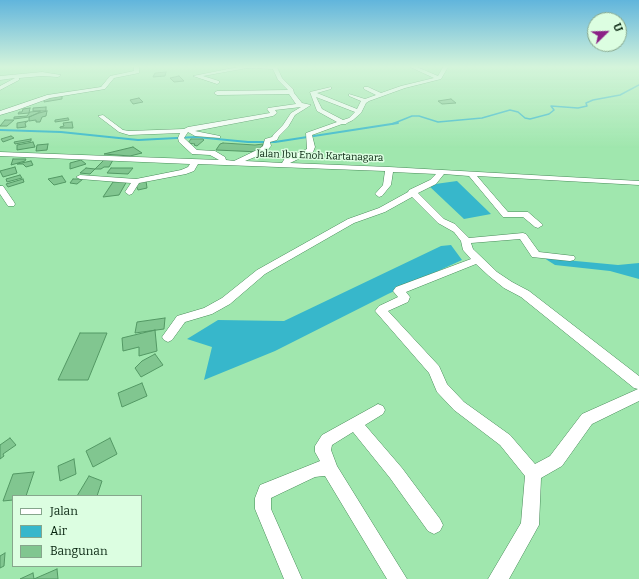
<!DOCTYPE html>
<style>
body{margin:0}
#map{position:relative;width:639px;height:579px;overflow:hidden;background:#a0e7ae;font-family:Bitter,serif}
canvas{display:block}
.legend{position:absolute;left:12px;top:495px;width:130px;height:72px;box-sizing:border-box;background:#dcfee1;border:1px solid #86a68c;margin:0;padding:5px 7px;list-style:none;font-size:12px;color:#04210c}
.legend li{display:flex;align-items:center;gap:8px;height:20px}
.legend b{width:20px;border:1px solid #86a68c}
.north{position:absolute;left:587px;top:12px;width:40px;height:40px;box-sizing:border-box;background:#dcfee1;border:1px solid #86a68c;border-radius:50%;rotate:67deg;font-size:11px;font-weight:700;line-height:16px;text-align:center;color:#04210c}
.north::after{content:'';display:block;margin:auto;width:14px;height:18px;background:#8b2186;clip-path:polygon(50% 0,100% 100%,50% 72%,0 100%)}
</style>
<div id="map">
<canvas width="639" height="579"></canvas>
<ul class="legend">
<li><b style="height:5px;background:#fff"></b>Jalan</li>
<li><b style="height:11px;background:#37b7cb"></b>Air</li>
<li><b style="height:11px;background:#81c690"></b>Bangunan</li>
</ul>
<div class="north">U</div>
</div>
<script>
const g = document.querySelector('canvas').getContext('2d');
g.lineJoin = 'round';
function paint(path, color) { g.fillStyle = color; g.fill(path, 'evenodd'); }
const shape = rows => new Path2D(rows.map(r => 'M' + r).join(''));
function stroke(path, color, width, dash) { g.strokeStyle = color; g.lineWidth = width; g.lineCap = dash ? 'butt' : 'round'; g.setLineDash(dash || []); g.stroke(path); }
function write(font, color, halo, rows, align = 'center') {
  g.font = font + ' Bitter,serif'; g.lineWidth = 3; g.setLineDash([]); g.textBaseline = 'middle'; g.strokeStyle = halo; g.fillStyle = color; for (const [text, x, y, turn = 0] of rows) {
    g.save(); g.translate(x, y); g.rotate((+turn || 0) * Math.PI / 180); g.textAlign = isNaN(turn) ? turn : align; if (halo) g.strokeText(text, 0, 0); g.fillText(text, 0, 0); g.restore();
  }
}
paint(shape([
 [457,181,491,214,464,219,428,185],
 [451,245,462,260,388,294,275,351,204,380,212,347,187,339,218,320,284,321,441,246],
 [544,258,618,265,639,263,639,279,610,271,555,265]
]), '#37b7cb');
stroke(shape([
 [392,124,412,116,419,116,438,122,482,118,510,110,518,112,525,118,530,119,549,114,554,110,551,106,578,108,587,106,586,103,593,100,620,95,639,85]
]), '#37b7cb', 1.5);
stroke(shape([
 [0,130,61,132,138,140,196,137,248,142,275,142,398,123]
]), '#37b7cb', 2);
const building = shape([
 [166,72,165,76,153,77,155,73,166,72],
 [179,76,184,81,174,82,170,78,179,76],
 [62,96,62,99,44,102,44,98,62,96],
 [139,98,143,102,133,104,130,100,139,98],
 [451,99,456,103,442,104,438,101,451,99],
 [46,107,46,111,33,111,33,108,46,107],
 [30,108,29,113,18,114,19,112,22,112,23,109,30,108],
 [40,111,40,112,29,117,14,119,14,117,27,116,30,112,40,111],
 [47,111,46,116,42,117,40,122,36,122,36,120,29,121,29,117,39,113,47,111],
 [68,118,69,120,55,122,55,120,68,118],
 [5,120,14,120,7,126,0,126,5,120],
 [28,121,25,123,26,127,17,128,17,123,28,121],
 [72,122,73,128,60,128,60,127,64,126,63,123,72,122],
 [11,136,14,138,3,142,1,139,11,136],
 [31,139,31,141,15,144,14,142,31,139],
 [191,139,203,139,204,140,197,146,194,145,195,144,188,143,191,139],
 [33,142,35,147,17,150,17,145,33,142],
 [223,143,255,145,263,144,260,152,216,150,220,144,223,143],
 [48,144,47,150,36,151,37,145,48,144],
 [133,147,142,153,130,156,104,154,133,147],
 [13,159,26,159,25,161,11,165,13,159],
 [81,160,86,164,70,169,70,163,81,160],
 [104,160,113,160,109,167,104,167,101,169,95,169,104,160],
 [31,161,33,165,26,167,23,164,17,164,31,161],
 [15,167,17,173,3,177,0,171,15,167],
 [86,168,95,169,90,174,80,173,86,168],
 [111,168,133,168,128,174,107,173,111,168],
 [20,175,22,178,7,182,6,179,20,175],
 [62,176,66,182,54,185,48,179,62,176],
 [23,179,24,182,8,187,6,184,23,179],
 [73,179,83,179,77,184,70,183,73,179],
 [127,181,119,195,103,197,113,182,127,181],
 [146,181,147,188,138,190,135,183,146,181],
 [165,318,164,329,135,333,137,322,165,318],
 [155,330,157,351,139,356,139,347,123,351,122,338,155,330],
 [80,333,107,333,88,380,58,380,80,333],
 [155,354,163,365,141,377,135,368,142,361,155,354],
 [142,383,147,396,122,407,118,393,142,383],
 [10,438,16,445,3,454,4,456,0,459,0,445,10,438],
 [110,438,117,454,93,467,86,451,110,438],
 [74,459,76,474,60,481,58,466,74,459],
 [34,472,26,496,13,496,13,500,3,501,13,474,34,472],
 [89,476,102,481,97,496,77,496,89,476],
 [5,553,4,566,0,568,0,556,5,553],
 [57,569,58,579,34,579,57,569],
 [33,573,34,579,20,579,33,573]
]);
paint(building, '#81c690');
stroke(building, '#539864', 1);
const minor = shape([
 [134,67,139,67,139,73,114,78,105,89,50,98,17,110,0,115,0,111,47,95,101,87,110,76,134,71,134,67],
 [238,67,277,67,282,78,293,89,294,93,302,103,311,105,295,115,288,127,279,136,277,140,270,142,271,146,265,153,245,161,282,163,285,158,307,149,306,133,337,122,317,111,310,92,331,87,331,89,317,93,357,109,361,101,349,96,349,94,365,99,376,95,364,89,364,87,368,87,381,93,401,86,434,78,410,67,417,67,438,76,443,67,448,67,441,79,405,88,369,101,366,103,361,113,353,120,347,123,346,124,342,124,312,135,315,147,313,152,290,163,389,167,639,181,639,185,477,176,508,212,528,212,543,225,538,228,535,227,523,217,503,217,469,176,444,174,436,184,418,193,444,219,455,224,469,238,523,233,526,234,539,252,574,256,575,258,574,260,570,261,532,257,520,239,471,243,473,249,497,272,512,282,529,291,639,376,639,401,592,424,562,466,541,478,539,525,509,579,488,579,521,523,525,476,500,445,454,410,437,392,429,373,375,311,379,306,398,297,393,291,396,287,471,259,463,250,461,241,454,232,438,223,412,197,385,212,354,223,265,274,230,304,212,314,185,322,172,340,168,342,164,340,162,337,177,316,204,308,222,298,257,270,348,219,379,208,408,192,409,190,430,180,436,174,393,172,391,185,382,196,379,197,375,194,383,185,385,171,198,164,194,171,186,174,139,183,132,194,129,195,125,192,131,183,80,179,76,177,80,175,136,179,181,170,188,167,190,164,0,156,0,152,219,160,210,155,192,154,179,142,178,138,180,133,129,135,119,132,98,116,103,115,123,130,129,131,184,129,188,127,270,113,267,109,268,108,296,104,289,94,217,95,214,93,217,91,288,90,278,80,273,69,247,68,203,76,219,81,219,83,217,84,193,76,238,67],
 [316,97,355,112,349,118,343,120,322,109,316,97],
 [301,107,291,113,283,125,274,134,272,137,265,139,263,146,259,149,234,161,226,160,225,157,215,151,197,150,184,138,188,132,195,136,220,138,220,136,195,131,273,116,277,113,275,110,301,107],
 [476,264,489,276,504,288,521,297,634,388,638,389,582,414,550,456,535,464,510,435,464,402,447,384,439,366,388,311,408,302,410,297,406,292,476,264],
 [42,72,61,75,58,77,42,76,19,78,19,80,0,90,0,86,15,78,0,80,0,76,42,72],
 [0,186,3,186,14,202,15,204,14,206,8,206,0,194,0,186],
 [378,404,383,406,385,410,383,414,365,425,402,468,440,519,443,525,440,531,434,534,428,531,390,478,353,432,332,445,331,450,337,466,407,579,387,579,325,476,323,476,315,477,271,498,271,509,302,579,284,579,255,509,255,498,260,485,320,461,315,452,315,446,322,435,378,404]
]);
stroke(minor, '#478b58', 1);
paint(minor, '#fff');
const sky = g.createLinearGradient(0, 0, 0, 148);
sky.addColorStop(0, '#61b5dc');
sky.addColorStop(0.45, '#d4f4db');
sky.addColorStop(1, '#d4f4db00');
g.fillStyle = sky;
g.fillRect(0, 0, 639, 148);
write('10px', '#04210c', '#dcfee1', [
 ["Jalan Ibu Enoh Kartanagara",320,156,2]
]);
</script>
